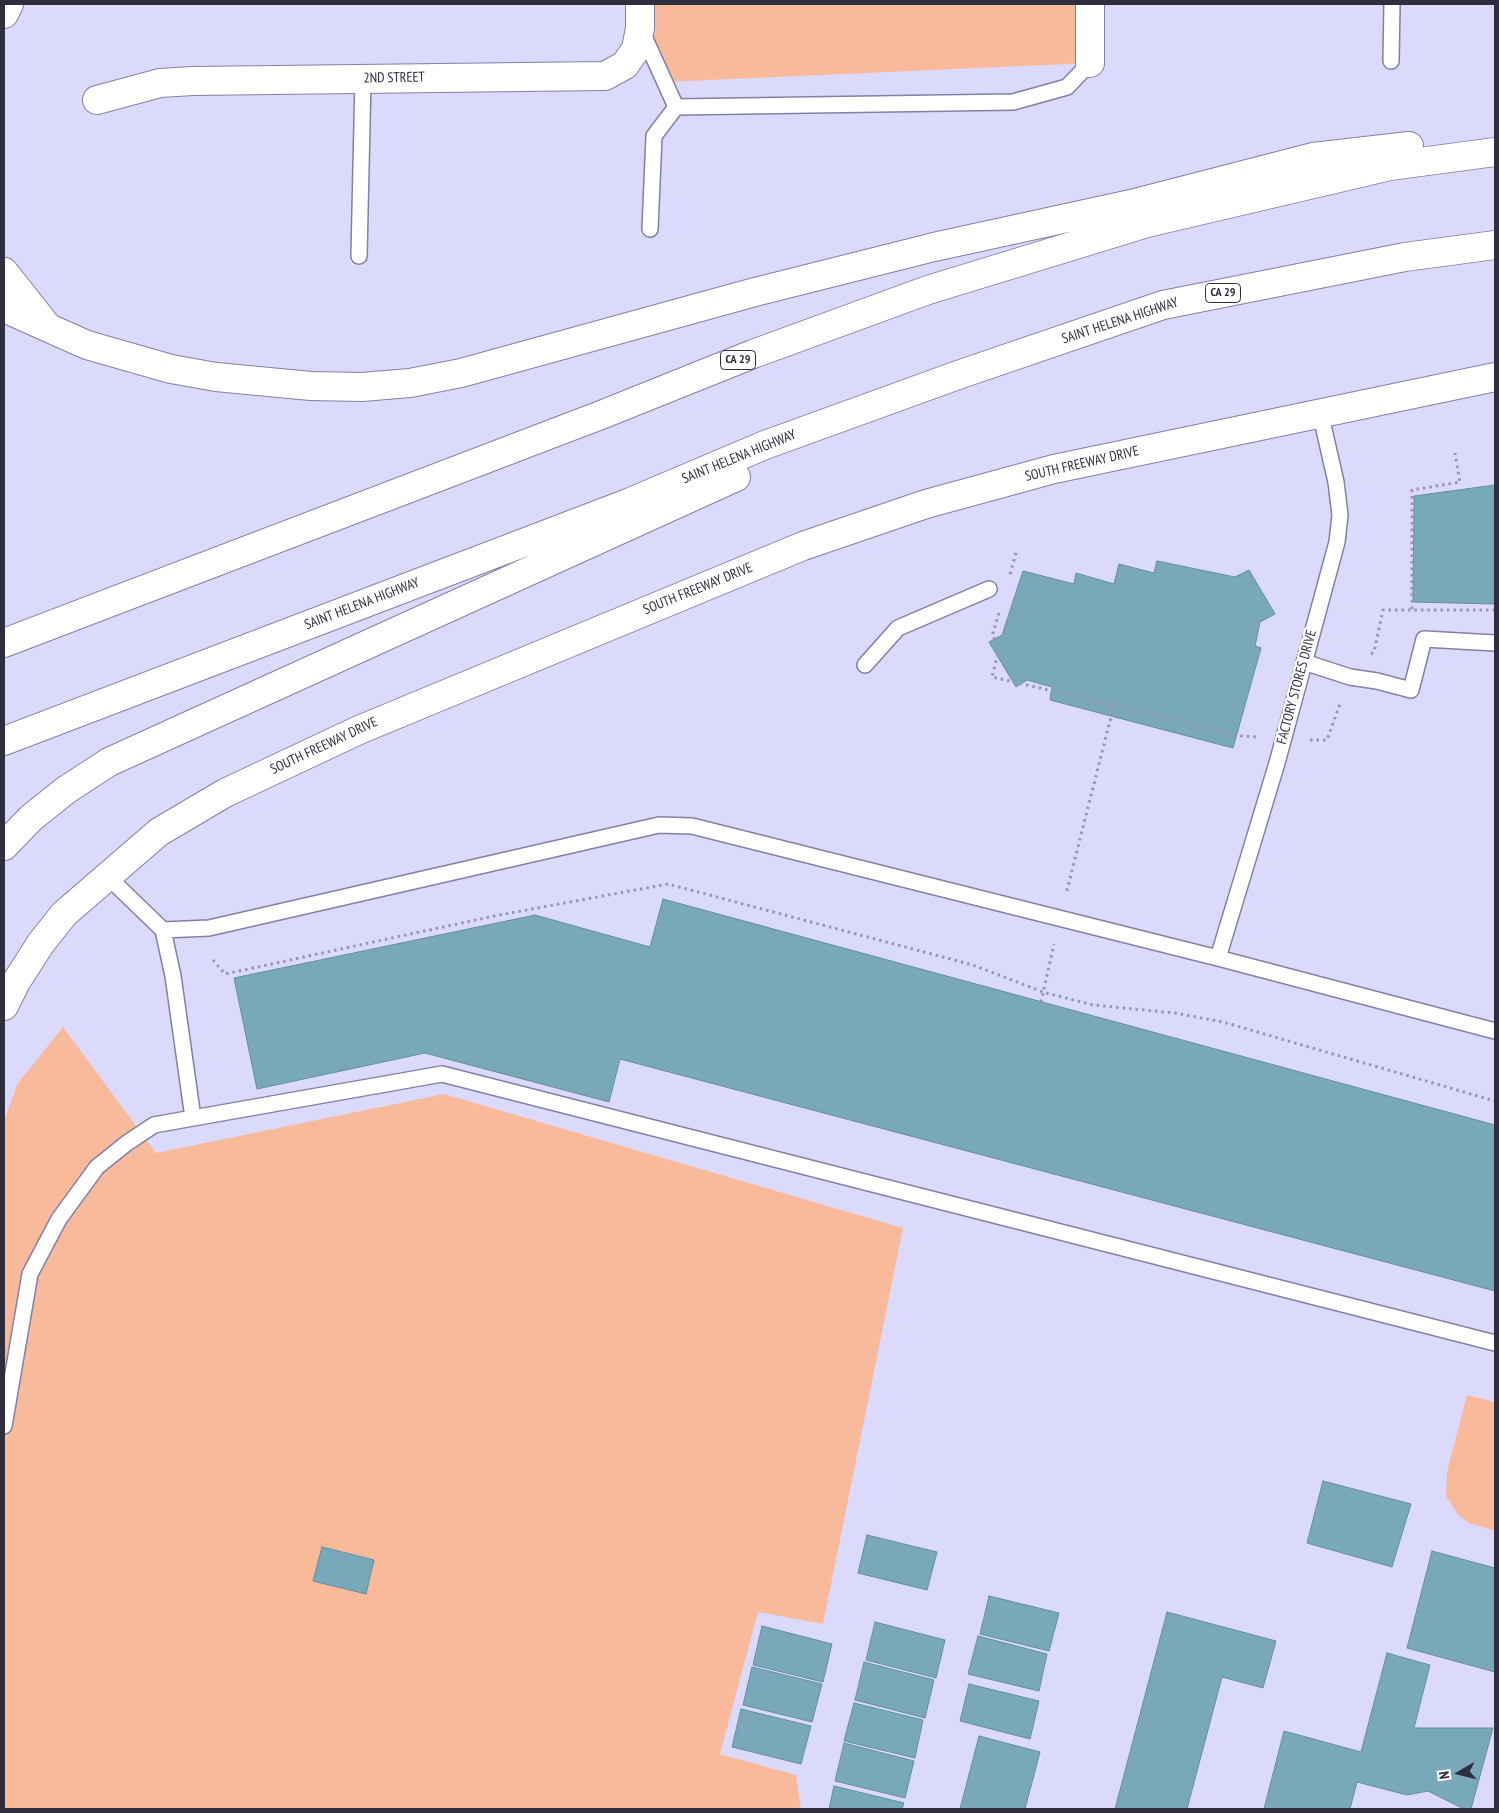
<!DOCTYPE html>
<style>
body{margin:0}
#map{position:relative;width:1499px;height:1813px;overflow:hidden;background:#dbdafc;font-family:"PT Sans Narrow",sans-serif}
canvas{display:block}
.frame{position:absolute;inset:0;border:5px solid #2f2e3f;pointer-events:none}
.north{position:absolute;left:1434px;top:1748px;width:50px;height:50px;-webkit-text-stroke:4px #fff;paint-order:stroke;rotate:262deg;font-size:14px;font-weight:700;line-height:20px;text-align:center;color:#2f2e3f}
.north::after{content:'';display:block;margin:auto;width:18px;height:22px;background:#2f2e3f;clip-path:polygon(50% 0,100% 100%,50% 72%,0 100%)}
</style>
<div id="map">
<canvas width="1499" height="1813"></canvas>
<div class="frame"></div>
<div class="north">N</div>
</div>
<script>
const g = document.querySelector('canvas').getContext('2d');
g.lineJoin = 'round';
function paint(path, color) { g.fillStyle = color; g.fill(path, 'evenodd'); }
const shape = rows => new Path2D(rows.map(r => 'M' + r).join(''));
function stroke(path, color, width, dash) { g.strokeStyle = color; g.lineWidth = width; g.lineCap = dash ? 'butt' : 'round'; g.setLineDash(dash || []); g.stroke(path); }
function write(font, color, halo, rows, align = 'center') {
  g.font = font + ' "PT Sans Narrow",sans-serif'; g.lineWidth = 4.5; g.setLineDash([]); g.textBaseline = 'middle'; g.strokeStyle = halo; g.fillStyle = color; for (const [text, x, y, turn = 0] of rows) {
    g.save(); g.translate(x, y); g.rotate((+turn || 0) * Math.PI / 180); g.textAlign = isNaN(turn) ? turn : align; if (halo) g.strokeText(text, 0, 0); g.fillText(text, 0, 0); g.restore();
  }
}
paint(shape([
 [640,4,1090,4,1090,63,664,82],
 [63,1027,156,1153,444,1094,903,1228,823,1624,758,1612,720,1754,796,1775,801,1809,4,1809,4,1120,18,1083],
 [1467,1395,1495,1402,1495,1531,1469,1523,1459,1516,1446,1496,1447,1472]
]), '#f9ba9c');
const building = shape([
 [1495,485,1495,604,1413,602,1414,496,1495,485],
 [1157,561,1235,577,1249,570,1275,614,1260,622,1255,646,1261,648,1233,748,1050,700,1052,687,1027,680,1016,687,989,642,1002,635,1023,571,1074,584,1076,573,1114,584,1119,564,1154,573,1157,561],
 [663,899,1495,1125,1495,1291,620,1059,609,1102,425,1053,257,1089,234,978,535,915,650,947,663,899],
 [1323,1481,1411,1504,1392,1567,1307,1543,1323,1481],
 [867,1535,937,1552,927,1590,858,1573,867,1535],
 [322,1547,374,1560,366,1594,313,1581,322,1547],
 [1432,1551,1495,1568,1495,1672,1407,1648,1432,1551],
 [989,1596,1059,1613,1049,1651,980,1634,989,1596],
 [1167,1612,1276,1641,1263,1688,1222,1677,1187,1809,1115,1809,1167,1612],
 [875,1622,945,1640,936,1678,866,1660,875,1622],
 [762,1626,832,1644,823,1682,753,1665,762,1626],
 [978,1636,1047,1654,1039,1691,968,1674,978,1636],
 [1387,1653,1430,1665,1414,1728,1493,1728,1471,1809,1464,1809,1428,1791,1407,1795,1357,1782,1350,1809,1264,1809,1284,1731,1361,1752,1387,1653],
 [864,1662,934,1680,925,1718,855,1700,864,1662],
 [752,1667,822,1684,812,1722,743,1705,752,1667],
 [969,1684,1039,1701,1030,1739,960,1721,969,1684],
 [854,1703,923,1720,915,1758,844,1741,854,1703],
 [741,1709,811,1726,801,1764,732,1747,741,1709],
 [979,1736,1040,1752,1025,1809,960,1809,979,1736],
 [844,1743,914,1761,905,1798,835,1781,844,1743],
 [834,1786,904,1803,902,1809,829,1809,834,1786]
]);
paint(building, '#79a8bb');
stroke(building, '#618fa2', 1);
const service = shape([
 [642,32,676,107,1013,102,1067,87,1090,63],
 [1391,61,1392,4],
 [650,229,654,136,676,107],
 [359,256,363,79],
 [1304,662,1350,677,1377,681,1411,690,1424,639,1495,643],
 [865,665,898,628,989,589],
 [107,876,163,930,173,976,193,1118,442,1074,1495,1343],
 [163,930,209,928,659,825,692,826,1218,958,1495,1031],
 [1218,958,1277,763,1337,542,1340,515,1336,482,1320,412],
 [4,1426,30,1274,59,1219,97,1167,127,1143,154,1125,193,1118]
]);
const minor = shape([
 [1090,63,1090,4],
 [97,100,160,83,193,81,605,76,625,65,636,49,640,28,640,4]
]);
const tertiary = shape([
 [4,1006,16,982,41,943,64,914,159,832,225,793,359,730,803,546,926,504,1054,469,1495,377]
]);
const secondary = shape([
 [4,14,9,4]
]);
const motorway = shape([
 [4,272,46,325],
 [4,308,87,345,171,369,216,377,311,386,362,387,410,383,461,373,755,292,934,247,1131,204,1313,157,1409,146],
 [4,643,601,415,753,354,928,290,1147,223,1390,166,1495,152],
 [4,741,628,503,765,445,958,375,1163,305,1405,257,1495,245],
 [4,846,31,818,66,790,109,762,736,477]
]);
stroke(service, '#8180a7', 18);
stroke(minor, '#8180a7', 30);
stroke(tertiary, '#8180a7', 30);
stroke(secondary, '#8180a7', 30);
stroke(motorway, '#8180a7', 30);
stroke(shape([
 [1010,574,1017,549],
 [1412,609,1412,490,1460,482,1455,453],
 [999,613,992,636,1000,645,992,677,1114,705,1066,894],
 [1371,654,1374,652,1383,610,1495,610],
 [1114,705,1242,736,1257,737],
 [1310,740,1327,740,1341,701],
 [213,960,225,974,494,916,668,884,973,965,1043,992,1093,1005,1175,1013,1223,1022,1495,1101],
 [1041,1002,1054,944]
]), '#9796b1', 3, [2.5, 4]);
stroke(service, '#fff', 15);
stroke(minor, '#fff', 28);
stroke(tertiary, '#fff', 28);
stroke(secondary, '#fff', 28);
stroke(motorway, '#fff', 28);
for (const [x, y, w] of [
 [1223,293,35],
 [738,360,35]
]) { const box = new Path2D(); box.roundRect(x - w / 2, y - 9.5, w, 19, 4); g.fillStyle = '#fff'; g.fill(box); stroke(box, '#2f2e3f', 1); }
write('bold 12px', '#2f2e3f', null, [
 ["CA 29",1223,293],
 ["CA 29",738,360]
]);
write('14px', '#2f2e3f', '#fff', [
 ["2ND STREET",394,78,-1],
 ["SAINT HELENA HIGHWAY",1120,321,-18],
 ["SAINT HELENA HIGHWAY",739,457,-22],
 ["SOUTH FREEWAY DRIVE",1082,464,-13],
 ["SOUTH FREEWAY DRIVE",698,589,-22],
 ["SAINT HELENA HIGHWAY",362,604,-21],
 ["FACTORY STORES DRIVE",1297,687,-75],
 ["SOUTH FREEWAY DRIVE",324,746,-25]
]);
</script>
